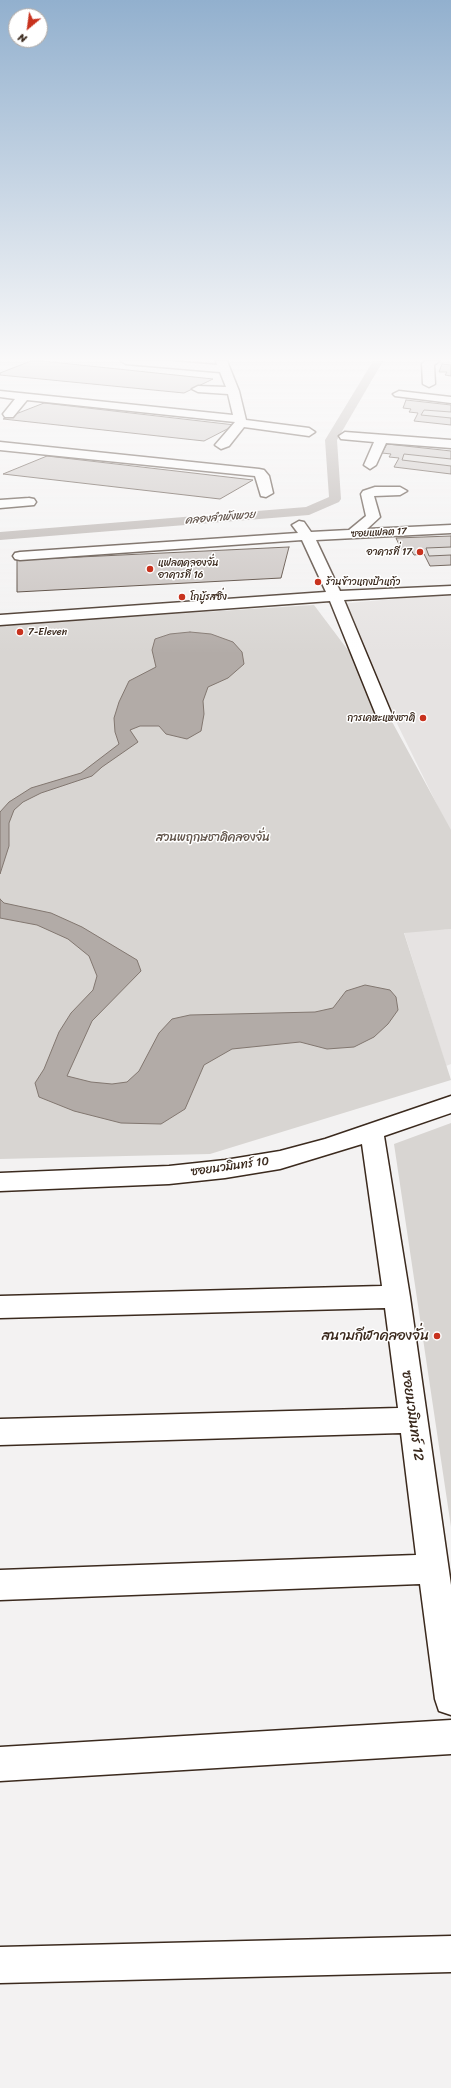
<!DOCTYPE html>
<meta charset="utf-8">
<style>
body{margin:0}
#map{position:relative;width:451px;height:2088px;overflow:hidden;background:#f3f2f2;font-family:Sriracha,sans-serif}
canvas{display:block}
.north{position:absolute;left:8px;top:8px;width:40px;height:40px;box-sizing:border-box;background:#fff;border:1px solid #b1aaa5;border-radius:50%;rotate:209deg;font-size:11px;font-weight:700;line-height:16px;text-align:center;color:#3b2a1e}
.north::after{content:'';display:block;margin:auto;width:14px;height:18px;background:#c8321e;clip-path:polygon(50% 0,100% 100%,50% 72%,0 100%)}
</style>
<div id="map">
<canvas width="451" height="2088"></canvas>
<div class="north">N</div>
</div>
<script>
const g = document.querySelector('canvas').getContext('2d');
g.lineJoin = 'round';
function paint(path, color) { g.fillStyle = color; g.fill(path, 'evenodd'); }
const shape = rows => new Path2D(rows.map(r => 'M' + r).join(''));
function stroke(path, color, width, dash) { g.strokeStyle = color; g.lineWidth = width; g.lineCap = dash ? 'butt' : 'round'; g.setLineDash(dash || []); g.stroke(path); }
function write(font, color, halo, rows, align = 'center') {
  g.font = font + ' Sriracha,"Playpen Sans Thai",sans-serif'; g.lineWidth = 3; g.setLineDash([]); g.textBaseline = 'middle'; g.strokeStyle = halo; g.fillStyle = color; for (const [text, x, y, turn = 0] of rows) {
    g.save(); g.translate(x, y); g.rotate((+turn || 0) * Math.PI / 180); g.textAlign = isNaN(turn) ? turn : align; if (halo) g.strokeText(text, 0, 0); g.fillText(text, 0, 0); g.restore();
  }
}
paint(shape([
 [451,594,451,833,338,604],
 [451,929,451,1064,446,1066,404,932]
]), '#e6e3e2');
paint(shape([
 [424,410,451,412,451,418,421,415],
 [404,454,451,459,451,466,402,460],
 [451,547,451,555,429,556,426,548],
 [314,605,366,674,451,830,451,929,404,933,451,1080,210,1154,0,1159,0,625],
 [451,1123,451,1527,394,1144]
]), '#d8d5d2');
const water = shape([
 [190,632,211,634,233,642,242,652,244,664,228,678,208,687,203,701,204,714,201,731,187,739,166,734,159,726,140,726,130,730,138,742,102,767,92,776,41,793,23,802,14,810,9,823,9,846,0,874,0,812,9,802,31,788,81,773,119,744,115,732,114,718,119,702,129,681,156,667,152,650,155,639,170,634,190,632],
 [0,899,4,903,51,913,82,927,137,960,141,971,92,1021,67,1076,91,1082,112,1084,127,1082,139,1071,159,1033,172,1019,190,1015,315,1012,333,1008,346,991,365,985,390,990,396,997,398,1010,388,1024,374,1037,354,1047,327,1049,300,1042,232,1049,204,1065,185,1109,161,1124,121,1123,74,1111,39,1097,35,1083,44,1069,59,1032,71,1013,93,990,97,976,89,956,68,939,37,925,0,918,0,899]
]);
paint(water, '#b2aba7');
stroke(water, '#827770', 1);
paint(shape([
 [373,361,383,361,337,440,341,499,339,502,309,515,0,540,0,532,306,507,329,497,325,440,373,361]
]), '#b2aba7');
const building = shape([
 [31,361,42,361,213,379,184,393,0,375,0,373,31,361],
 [442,364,451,365,451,376,445,375,447,372,439,372,442,364],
 [406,400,451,405,451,412,424,410,421,415,451,418,451,425,414,421,418,413,409,412,411,409,403,408,406,400],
 [44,403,235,425,204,441,3,419,44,403],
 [387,444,451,451,451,459,404,454,402,460,451,466,451,474,394,467,399,458,389,457,391,454,382,453,387,444],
 [47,456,253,480,220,499,3,474,47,456],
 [451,536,451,547,426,548,429,556,451,555,451,565,430,566,424,554,414,555,411,550,402,551,396,538,451,536],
 [289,547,281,578,17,592,17,560,289,547]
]);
paint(building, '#c6c0bd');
stroke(building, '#3b2a1e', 1);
const minor = shape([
 [121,361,169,361,217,365,216,361,227,361,239,391,246,420,309,428,315,432,309,436,244,427,229,446,221,449,215,445,235,422,27,400,13,417,5,417,3,414,15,399,0,397,0,391,233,415,228,394,198,392,192,389,198,386,226,387,220,372,126,364,121,361],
 [425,361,439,361,434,365,435,384,429,387,423,384,422,364,425,361],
 [399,391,451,397,451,403,395,396,393,394,399,391],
 [345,432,451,440,451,448,386,443,376,465,370,469,364,465,374,442,341,439,339,436,345,432],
 [0,442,259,469,264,470,269,476,273,493,266,497,261,496,255,476,0,450,0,442],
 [375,487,400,487,407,491,400,495,374,496,380,517,367,529,451,525,451,533,316,540,340,591,451,586,451,594,344,600,392,715,390,719,384,720,378,719,376,715,330,601,0,625,0,615,326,592,302,540,20,560,15,559,13,556,15,553,20,552,298,533,292,525,299,521,304,522,311,532,349,530,366,516,361,494,363,491,375,487],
 [29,498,34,499,36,502,34,505,0,508,0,500,29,498],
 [451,1096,451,1113,384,1136,410,1297,451,1585,451,1715,439,1711,435,1699,420,1584,0,1600,0,1570,416,1555,401,1433,0,1445,0,1419,398,1408,385,1308,0,1318,0,1296,382,1286,362,1144,280,1169,225,1178,169,1184,0,1191,0,1173,169,1166,225,1160,280,1151,325,1139,451,1096],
 [451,1720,451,1754,0,1781,0,1747,451,1720],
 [451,1936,451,1972,0,1983,0,1947,451,1936]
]);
stroke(minor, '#3b2a1e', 3);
paint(minor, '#fff');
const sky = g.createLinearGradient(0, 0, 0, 654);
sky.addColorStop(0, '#92b0ce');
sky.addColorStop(0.55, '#faf9f9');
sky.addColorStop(1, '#faf9f900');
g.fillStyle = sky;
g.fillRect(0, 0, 451, 654);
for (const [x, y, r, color] of [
 [420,552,4,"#c8321e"],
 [150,569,4,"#c8321e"],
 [318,582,4,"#c8321e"],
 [182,597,4,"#c8321e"],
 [20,632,4,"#c8321e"],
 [423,718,4,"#c8321e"],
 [437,1336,4,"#c8321e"]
]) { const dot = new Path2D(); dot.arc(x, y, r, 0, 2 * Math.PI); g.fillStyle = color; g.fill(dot); stroke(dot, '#fff', 1.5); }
write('10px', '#3b2a1e', '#fff', [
 ["ซอยแฟลต 17",379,533,-3]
]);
write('10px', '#3b2a1e', '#fff', [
 ["อาคารที่ 17",412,552,"right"],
 ["แฟลตคลองจั่น",158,563],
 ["อาคารที่ 16",158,575],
 ["ร้านข้าวแกงป้าแก้ว",326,582],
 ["โกบู้รสซิ่ง",190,597],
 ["7-Eleven",28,632],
 ["การเคหะแห่งชาติ",415,718,"right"]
], 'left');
write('italic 11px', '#65574e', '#fff', [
 ["คลองลำพังพวย",220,518,-5]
]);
write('12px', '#62554b', '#fff', [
 ["สวนพฤกษชาติคลองจั่น",213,838]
]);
write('12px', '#3b2a1e', '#fff', [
 ["ซอยนวมินทร์ 10",230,1167,-8]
]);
write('14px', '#3b2a1e', '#fff', [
 ["สนามกีฬาคลองจั่น",429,1336]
], 'right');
write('14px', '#3b2a1e', '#fff', [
 ["ซอยนวมินทร์ 12",412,1416,82]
]);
</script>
